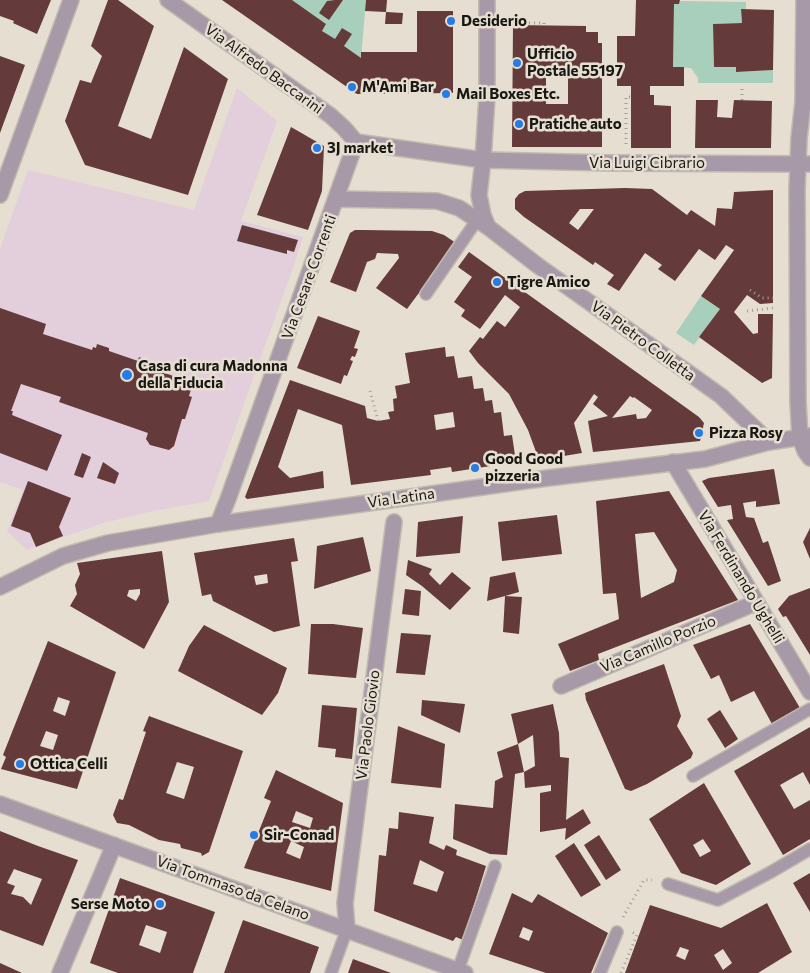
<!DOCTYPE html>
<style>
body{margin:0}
canvas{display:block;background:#e5ded1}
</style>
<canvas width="810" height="973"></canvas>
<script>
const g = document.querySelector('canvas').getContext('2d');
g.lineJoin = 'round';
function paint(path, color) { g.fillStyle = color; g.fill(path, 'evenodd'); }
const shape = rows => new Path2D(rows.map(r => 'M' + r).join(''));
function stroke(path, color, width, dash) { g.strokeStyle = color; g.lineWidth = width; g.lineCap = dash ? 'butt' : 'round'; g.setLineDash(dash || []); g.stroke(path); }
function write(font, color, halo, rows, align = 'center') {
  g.font = font + ' Commissioner,sans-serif'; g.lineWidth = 5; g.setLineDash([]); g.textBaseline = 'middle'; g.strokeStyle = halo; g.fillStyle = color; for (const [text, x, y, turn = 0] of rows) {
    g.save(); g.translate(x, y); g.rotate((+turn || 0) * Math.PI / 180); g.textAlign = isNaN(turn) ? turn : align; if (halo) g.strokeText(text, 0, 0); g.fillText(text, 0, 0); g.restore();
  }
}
paint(shape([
 [237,88,277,121,241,221,303,237,293,268,209,501,153,511,103,523,27,550,7,531,23,490,0,482,0,249,28,170,194,210]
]), '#e3cedc');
paint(shape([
 [292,0,366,0,361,58,322,31,326,24],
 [680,1,746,2,746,9,741,9,742,23,713,24,714,67,736,67,737,72,773,70,773,83,698,83,698,78,691,68,673,67,674,4,679,4],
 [701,296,720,309,694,345,676,333]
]), '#a8cfbc');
paint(shape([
 [0,0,51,0,37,34,13,23,14,21,0,16],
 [108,0,118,0,154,26,118,126,151,139,184,47,228,79,188,195,85,165,65,121,80,80,91,83,102,56,91,46],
 [222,0,292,0,326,24,322,31,335,39,342,28,352,34,344,46,361,58,361,52,417,52,417,11,453,11,453,93,357,94],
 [335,0,343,0,329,20,319,13,327,1],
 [366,0,387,0,386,12,365,11],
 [636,0,680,0,679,4,674,4,673,67,684,67,684,86,650,86,650,95,654,95,654,105,671,106,671,148,631,148,631,86,617,86,617,36,635,36],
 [741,9,774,10,773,70,736,72,736,67,714,67,713,24,742,23],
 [386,12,403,13,402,24,385,24],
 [513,25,586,26,586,32,598,32,598,43,602,43,602,147,512,147],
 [546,73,568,73,568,104,546,104],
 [0,56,25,65,0,133],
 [696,100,718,100,717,117,732,118,734,100,772,101,771,148,695,148],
 [291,127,324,146,322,191,308,230,257,215],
 [625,188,652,189,687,215,691,210,715,226,717,208,732,209,734,192,773,190,773,303,760,304,747,295,734,312,753,334,758,333,758,314,773,314,772,378,762,383,699,337,720,309,701,296,734,250,726,245,715,260,699,249,675,281,658,269,662,265,645,253,619,291,607,284,614,275,595,262,593,265,524,217,515,209,515,199,519,194,525,191],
 [580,209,594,209,578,230,569,223],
 [242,225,298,240,294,252,287,250,287,254,237,241],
 [363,230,432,231,444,235,456,243,407,309,376,288,399,258,398,254,377,253,375,259,367,262,356,292,330,282,350,233,355,230],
 [469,252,699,417,704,423,700,441,593,452,588,421,608,416,593,404,598,397,594,394,574,423,582,453,539,460,528,430,509,394,478,363,469,351,480,337,483,339,497,321,505,327,520,307,505,295,480,329,461,316,465,310,454,302,472,277,458,267],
 [630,396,633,398,634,397,652,410,646,418,637,419,636,414,612,418],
 [0,308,46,324,43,334,92,350,93,347,96,348,97,344,109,348,109,351,138,361,139,357,164,367,162,372,193,383,189,396,192,397,185,419,182,419,174,446,169,450,150,445,146,439,148,433,59,402,61,397,21,384,11,411,13,411,12,415,62,435,47,471,0,453],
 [318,316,360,331,354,348,358,349,355,357,352,356,350,360,353,361,347,376,344,375,341,384,297,368],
 [445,347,446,357,454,356,458,378,472,376,474,389,483,388,485,401,492,400,494,413,501,412,504,436,512,435,516,462,452,472,451,467,430,470,431,475,351,485,342,425,298,409,278,467,290,478,323,471,324,488,247,499,245,497,290,380,365,406,367,418,378,421,390,419,388,412,394,411,393,399,397,398,395,386,410,383,405,353],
 [453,412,455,427,436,430,434,415],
 [82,453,91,457,83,478,74,475],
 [103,462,119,473,115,484,97,478],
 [774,469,780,504,756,507,756,501,743,503,746,517,754,518,763,543,768,541,781,581,768,586,727,520,733,519,731,505,718,507,702,481,709,478],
 [28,481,71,498,59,527,63,536,36,547,30,533,11,526],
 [669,491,738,600,598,654,599,660,570,671,558,644,619,619,616,593,603,594,596,501],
 [654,532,677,570,674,582,641,598,635,534],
 [557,515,562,554,502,561,498,522],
 [463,516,460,553,416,557,418,522],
 [810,528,810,559,803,542],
 [363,537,371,571,314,589,317,546],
 [294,538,298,561,291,562,300,626,274,632,213,601,211,594,202,596,194,553],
 [267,574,268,583,256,585,254,576],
 [162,551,169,602,144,649,70,606,77,594,75,585,80,574,77,563],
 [140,589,140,594,136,601,127,596,129,590],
 [408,560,432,569,429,574,440,585,452,572,471,588,450,610,422,586,406,575],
 [515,572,519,592,505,596,522,597,519,634,503,632,505,596,487,601,490,577],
 [810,588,810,655,786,616,783,617,778,609,789,596],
 [405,589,421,591,419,616,402,614],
 [311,624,333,624,363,628,356,678,308,674],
 [750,624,800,708,772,724,754,691,731,702,719,675,711,679,693,645],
 [204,625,287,668,278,693,262,715,178,671,189,646],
 [401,633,431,635,425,675,396,673],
 [48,641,116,672,77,789,1,769,6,757,3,755],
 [58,697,70,701,65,716,53,711],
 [46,731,58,735,53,750,40,746],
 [664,664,681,716,677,726,693,753,691,758,647,784,631,791,625,789,586,700,585,693],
 [422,700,465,704,460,733,421,715],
 [553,704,559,733,560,757,569,758,566,820,583,809,591,823,565,840,566,828,540,832,540,793,551,791,551,785,525,788,524,772,515,774,507,855,490,854,453,839,455,804,493,808,495,781,503,777,497,752,518,744,524,772,535,766,533,735,518,744,511,714],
 [322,705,357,708,352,759,335,757,336,749,318,747],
 [720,710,738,739,725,748,707,719],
 [149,716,243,751,209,852,202,856,201,853,181,848,180,844,159,840,129,825,117,823,113,815,119,799,123,800,146,732,143,731],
 [177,762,194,767,184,799,166,793],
 [398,726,445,744,441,788,391,783],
 [810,727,810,785,803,772,780,785,794,809,810,800,810,839,783,855,734,771],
 [276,770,343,803,331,891,244,868,271,801,264,798],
 [296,811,313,818,310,828,292,822],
 [291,841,304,847,300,859,286,853],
 [704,783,751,864,716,885,681,873,649,819],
 [703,839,711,851,700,857,693,845],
 [399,812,434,817,429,843,444,850,446,845,457,850,456,855,486,866,463,940,456,937,453,941,374,911,379,855,386,856,389,828,398,829],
 [420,860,444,872,437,892,413,884],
 [0,831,38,846,78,860,43,946,0,930],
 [14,869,42,879,31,905,23,897,11,894,15,886,7,883],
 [599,835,621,870,606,880,584,845],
 [574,843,601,885,581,897,555,856],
 [810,873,810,912,793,883],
 [120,878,215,912,193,973,118,973,90,963],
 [146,925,167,932,160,953,139,945],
 [512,893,532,903,538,894,608,933,591,973,546,973,489,954],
 [523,927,533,931,529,941,519,937],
 [767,903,792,952,758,973,625,973,650,905,721,928],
 [680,947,689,950,685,960,676,956],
 [723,949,732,963,723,970,714,955],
 [243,920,319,947,310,973,224,973],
 [353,959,391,973,348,973],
 [0,963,22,973,0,973]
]), '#643b3a');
const service = shape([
 [426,294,477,220,479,213],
 [693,776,810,709],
 [668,884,718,900,771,872,810,849],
 [458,970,495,866],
 [331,973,347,929],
 [600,973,617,932]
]);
const minor = shape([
 [168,0,331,116,344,128,356,142],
 [487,0,487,97,483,160,479,195,483,215,488,227],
 [804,0,803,102,799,138,797,189,798,402,800,438,805,451,810,458],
 [356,142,483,160,610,163,810,164],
 [0,195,71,0],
 [337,199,437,201,459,208,488,227,537,265,721,396,769,442],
 [673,462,810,692],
 [218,524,228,499,356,142],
 [561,686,755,603],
 [0,804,465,973],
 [347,929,345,903,394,522],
 [60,973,114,845]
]);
const tertiary = shape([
 [0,587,63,556,108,543,218,524,532,480,705,459,769,442,810,436]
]);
stroke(service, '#c0baaf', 14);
stroke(minor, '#c0baaf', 18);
stroke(tertiary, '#c0baaf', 18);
stroke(shape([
 [519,23,544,23,544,26],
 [742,89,742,100],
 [626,144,626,97,631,97],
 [750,290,762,298,773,298],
 [747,311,773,308],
 [370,391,378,421],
 [623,917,644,880,652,880],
 [621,973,637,935,632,932]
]), '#a29d93', 3, [1, 4]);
stroke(service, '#a799a7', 11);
stroke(minor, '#a799a7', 15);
stroke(tertiary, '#a799a7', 15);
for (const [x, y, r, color] of [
 [451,21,5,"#247ce6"],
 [517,63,5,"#247ce6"],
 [352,87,5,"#247ce6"],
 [446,94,5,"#247ce6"],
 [519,124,5,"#247ce6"],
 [317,148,5,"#247ce6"],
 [497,282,5,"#247ce6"],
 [127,375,6,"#247ce6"],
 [699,433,5,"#247ce6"],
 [475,468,5,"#247ce6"],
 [20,764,5,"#247ce6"],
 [254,835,5,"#247ce6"],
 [160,904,5,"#247ce6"]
]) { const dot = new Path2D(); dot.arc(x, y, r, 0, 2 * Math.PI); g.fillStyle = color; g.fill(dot); stroke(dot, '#e5ded1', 2); }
write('bold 15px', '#1a1813', '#e5ded1', [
 ["Desiderio",461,21],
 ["Ufficio",527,54],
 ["Postale 55197",527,71],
 ["M'Ami Bar",362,87],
 ["Mail Boxes Etc.",456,94],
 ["Pratiche auto",529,124],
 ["3J market",327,148],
 ["Tigre Amico",507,282],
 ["Casa di cura Madonna",138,366],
 ["della Fiducia",138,383],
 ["Pizza Rosy",709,433],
 ["Good Good",485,459],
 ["pizzeria",485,476],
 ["Ottica Celli",30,764],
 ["Sir-Conad",264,835],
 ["Serse Moto",150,904,"right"]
], 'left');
write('15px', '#1a1813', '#e5ded1', [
 ["Via Alfredo Baccarini",264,69,36],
 ["Via Luigi Cibrario",647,163],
 ["Via Cesare Correnti",309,277,-70],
 ["Via Pietro Colletta",643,341,36],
 ["Via Latina",401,498,-8],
 ["Via Ferdinando Ughelli",741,577,59],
 ["Via Camillo Porzio",658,644,-23],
 ["Via Paolo Giovio",368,725,-83],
 ["Via Tommaso da Celano",233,888,20]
]);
</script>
